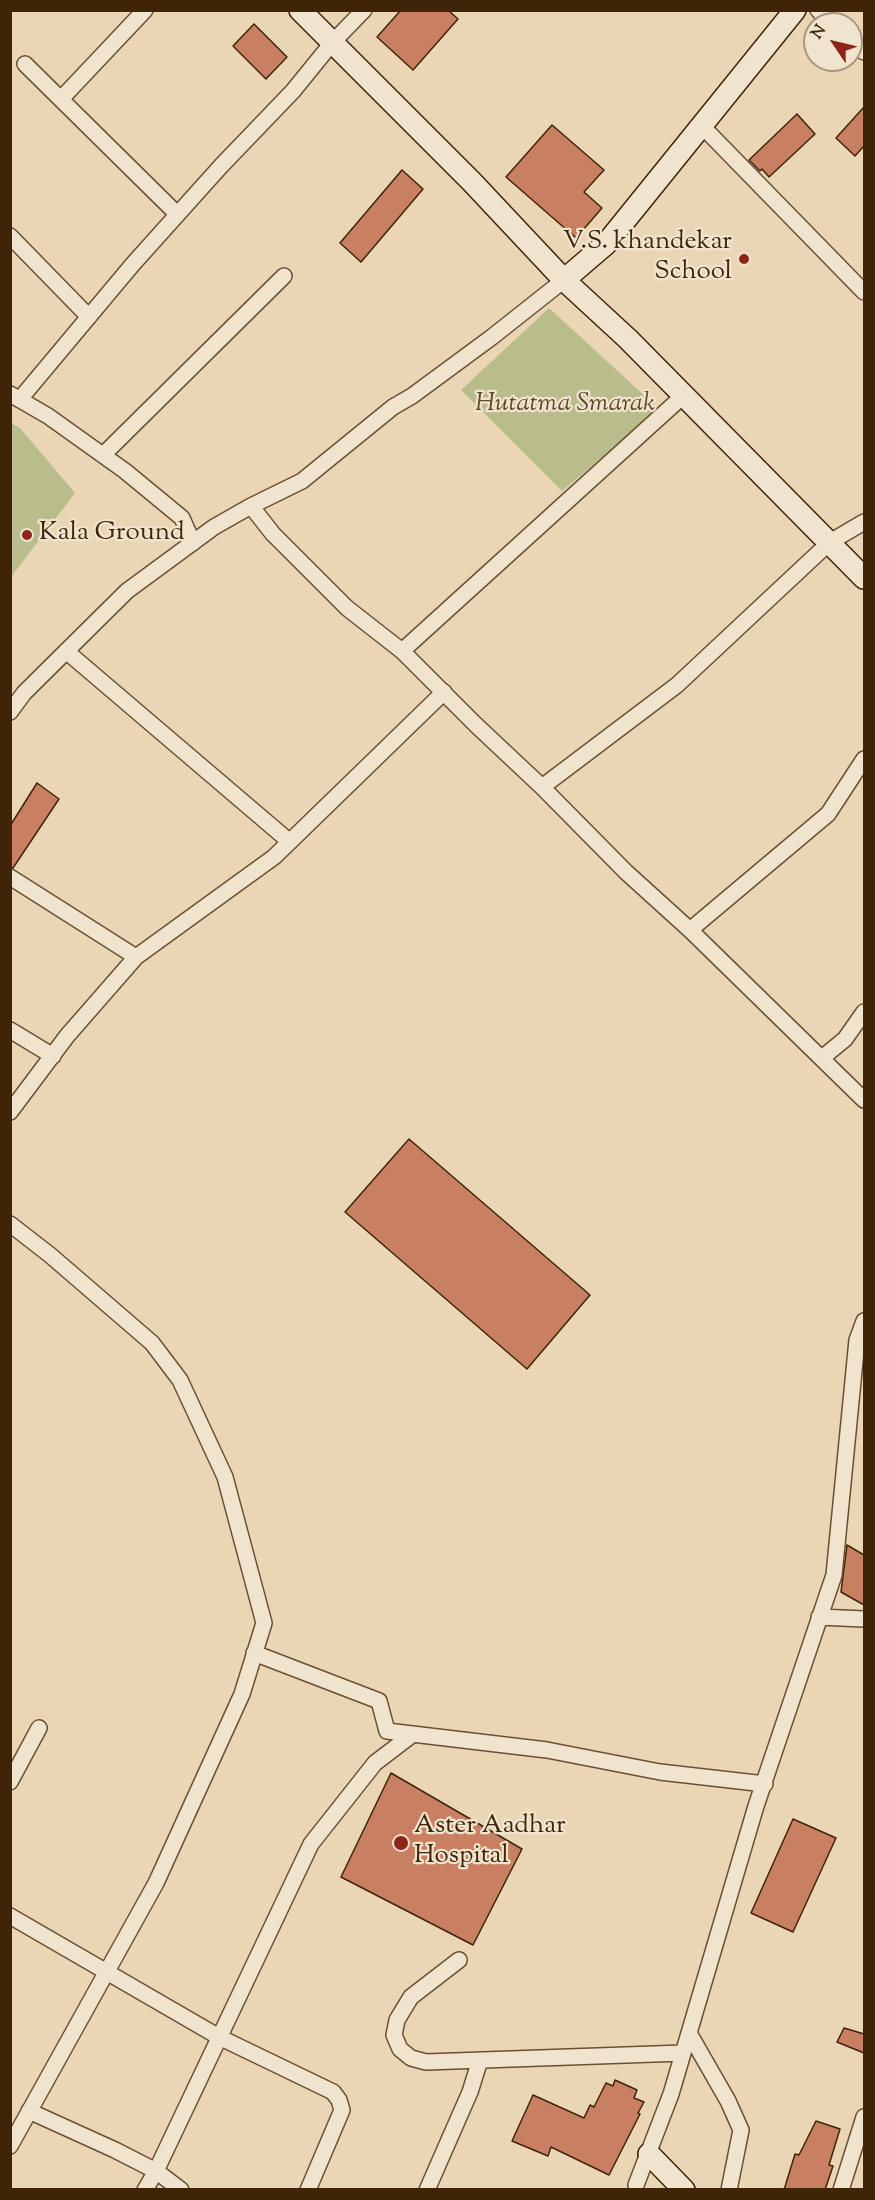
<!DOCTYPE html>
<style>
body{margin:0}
#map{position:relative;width:875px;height:2200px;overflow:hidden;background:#ead6b5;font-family:"Sorts Mill Goudy",serif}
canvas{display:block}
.frame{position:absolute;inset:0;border:12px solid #3f2408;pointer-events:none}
.north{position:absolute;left:803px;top:12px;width:60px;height:60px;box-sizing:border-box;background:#f1e4cf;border:2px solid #aa977f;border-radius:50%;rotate:305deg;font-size:16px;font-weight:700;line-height:24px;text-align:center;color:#3f2408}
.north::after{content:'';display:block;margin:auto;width:21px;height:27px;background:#8f2418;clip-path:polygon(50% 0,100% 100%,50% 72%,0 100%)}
</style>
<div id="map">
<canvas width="875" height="2200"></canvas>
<div class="frame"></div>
<div class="north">N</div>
</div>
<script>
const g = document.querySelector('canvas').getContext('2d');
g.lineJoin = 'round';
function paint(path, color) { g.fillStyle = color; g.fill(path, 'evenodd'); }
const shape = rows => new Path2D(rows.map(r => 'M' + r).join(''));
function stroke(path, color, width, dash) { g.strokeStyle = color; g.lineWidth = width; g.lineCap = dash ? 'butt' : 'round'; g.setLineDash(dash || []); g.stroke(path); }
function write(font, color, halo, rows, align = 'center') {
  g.font = font + ' "Sorts Mill Goudy",serif'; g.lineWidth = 4.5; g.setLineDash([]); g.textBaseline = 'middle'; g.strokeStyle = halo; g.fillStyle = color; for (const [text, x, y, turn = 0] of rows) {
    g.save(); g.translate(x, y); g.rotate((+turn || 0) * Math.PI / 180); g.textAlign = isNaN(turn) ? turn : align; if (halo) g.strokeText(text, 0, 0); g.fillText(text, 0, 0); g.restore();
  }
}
paint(shape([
 [549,308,659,409,562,491,461,390],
 [11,423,20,428,75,493,11,577]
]), '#b9bd8c');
const building = shape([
 [401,10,448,10,458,19,413,70,377,37,401,10],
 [254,24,287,57,266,79,233,46,254,24],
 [864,107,864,146,855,156,836,138,864,107],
 [797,114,815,134,769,177,762,169,760,171,749,160,797,114],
 [552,125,604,170,584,192,602,208,576,238,506,177,552,125],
 [402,170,423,189,361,262,340,243,402,170],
 [37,783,59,799,13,868,10,867,10,826,37,783],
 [409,1139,590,1295,527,1369,345,1212,409,1139],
 [847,1545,864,1555,864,1605,841,1592,847,1545],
 [391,1773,522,1849,473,1945,341,1877,391,1773],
 [793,1819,836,1838,793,1932,751,1913,793,1819],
 [844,2028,864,2034,864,2053,837,2042,844,2028],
 [615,2080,637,2090,634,2098,644,2102,638,2113,640,2114,609,2175,551,2147,548,2156,512,2141,533,2095,584,2118,590,2105,594,2107,606,2083,613,2086,615,2080],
 [816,2121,840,2129,829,2165,833,2166,825,2190,784,2190,795,2154,799,2155,816,2121]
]);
paint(building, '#c98062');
stroke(building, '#3f2408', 1.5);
const street = shape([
 [818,10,832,24],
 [851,41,864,52],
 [25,64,177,214],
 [61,99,145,10],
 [701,125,864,292],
 [10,236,89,317],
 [10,394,48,416,125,471,182,518,193,543],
 [20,399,133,264,221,166,293,91,332,43,364,10],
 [103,455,284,276],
 [251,506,273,534,347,608,402,651,476,725,542,787,626,872,690,930,864,1100],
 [66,651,290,842],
 [402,651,683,396],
 [10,712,24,693,127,591,214,527,251,506,302,481,393,407,412,396,492,337,564,280],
 [542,787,677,685,830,542,864,522],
 [10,877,136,957,67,1036,10,1112],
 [690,930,828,814,864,759],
 [136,957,274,857,444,692],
 [10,1030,53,1056],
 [822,1058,845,1039,864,1012],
 [10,1224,50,1255,152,1343,180,1380,225,1477,264,1623,242,1694,156,1883,10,2146],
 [819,1617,864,1619],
 [254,1653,379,1701,387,1731,547,1750,660,1772,765,1784],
 [10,1782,39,1728],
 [10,1916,219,2037,333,2092,339,2100,342,2110,308,2190],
 [459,1960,411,1997,397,2020,394,2035,400,2049,411,2058,426,2062,683,2053],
 [689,2033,728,2101,741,2130,729,2190],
 [29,2111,115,2150,156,2171,181,2190],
 [636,2185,671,2094,756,1806,834,1575,857,1340,864,1321],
 [145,2190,156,2171,311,1844,375,1763,413,1734],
 [427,2190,470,2092,480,2060],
 [841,2190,864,2117]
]);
const secondary = shape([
 [300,10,472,182,564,280],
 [795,10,606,244,564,280,628,339,864,578],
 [649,2154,684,2190]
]);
stroke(street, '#6a5033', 18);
stroke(secondary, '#3f2408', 24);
stroke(street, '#f1e4cf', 15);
stroke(secondary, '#f1e4cf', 21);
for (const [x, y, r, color] of [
 [744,259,6,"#8f2418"],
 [27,535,6,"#8f2418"],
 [401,1843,8,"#8f2418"]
]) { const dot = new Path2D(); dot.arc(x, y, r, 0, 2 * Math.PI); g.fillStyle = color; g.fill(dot); stroke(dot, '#f1e4cf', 2); }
write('26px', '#3f2408', '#f1e4cf', [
 ["V.S. khandekar",732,244,"right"],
 ["School",732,274,"right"],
 ["Kala Ground",39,535],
 ["Aster Aadhar",414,1828],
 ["Hospital",414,1858]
], 'left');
write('italic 26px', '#5e4a29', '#f1e4cf', [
 ["Hutatma Smarak",565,406]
]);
</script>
